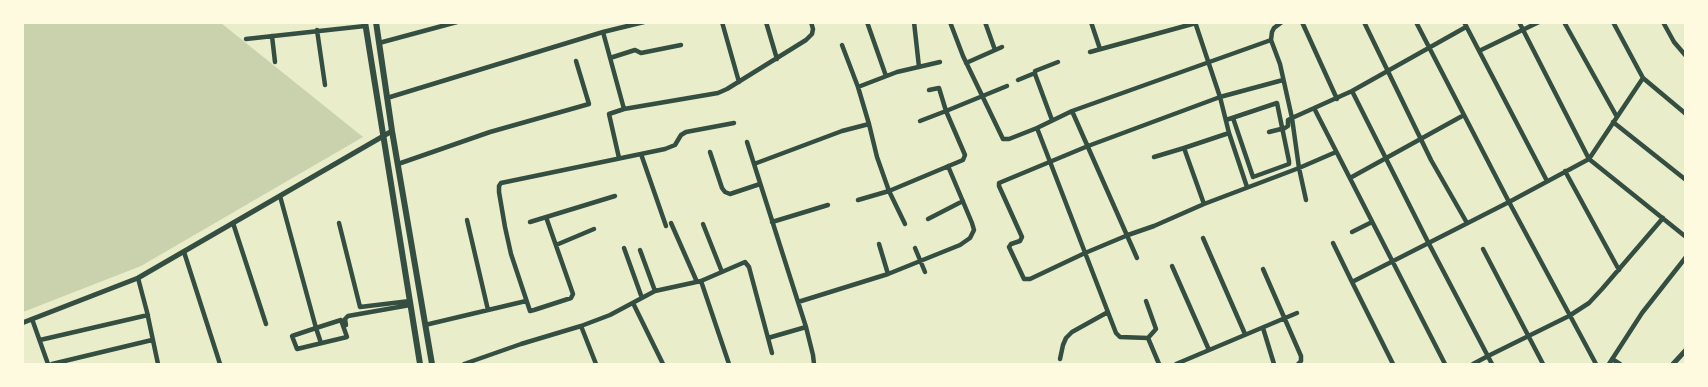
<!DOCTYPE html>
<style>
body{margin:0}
#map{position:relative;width:1708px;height:387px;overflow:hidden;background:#e9edc9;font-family:"Roboto Serif",serif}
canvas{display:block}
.frame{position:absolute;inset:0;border:24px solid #fefae0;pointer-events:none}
</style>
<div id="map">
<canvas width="1708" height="387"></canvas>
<div class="frame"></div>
</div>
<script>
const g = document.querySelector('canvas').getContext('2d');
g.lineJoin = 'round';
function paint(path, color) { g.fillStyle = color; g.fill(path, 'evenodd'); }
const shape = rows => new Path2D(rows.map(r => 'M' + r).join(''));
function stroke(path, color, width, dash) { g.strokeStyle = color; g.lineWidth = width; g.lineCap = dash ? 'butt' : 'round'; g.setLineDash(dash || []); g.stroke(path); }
paint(shape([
 [23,22,221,23,363,137,141,266,23,312]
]), '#cad2ad');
stroke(shape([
 [722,22,739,82],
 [766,22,777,59],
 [867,22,886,76],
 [914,22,919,67],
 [950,22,963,56,1003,139,1009,139,1037,128,1116,333,1120,337,1148,338,1159,364],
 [985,22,995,50],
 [1091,22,1100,49],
 [1195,22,1220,97,1229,133,1184,148,1204,204,1154,226,1128,235,1085,253,1030,279,1024,279,1009,247,1011,244,1020,241,1022,237,999,186,999,183,1088,146,1220,97,1283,80],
 [1282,22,1274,28,1272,32,1271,40,1280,64,1292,118,1352,91,1466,27],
 [1302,22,1337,99],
 [1364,22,1431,160,1467,223],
 [1416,22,1509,202,1596,364],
 [1464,22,1547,181],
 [1519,22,1589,159,1686,237],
 [1564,22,1617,117],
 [1613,22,1643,78,1686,114],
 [1663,22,1674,42,1686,56],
 [317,30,325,85],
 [603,32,624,109],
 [272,36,275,62],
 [246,39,365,26],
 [379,43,457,22],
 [842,45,858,87,869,124,877,157,889,191,905,224],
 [1479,51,1539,22],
 [1090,52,1196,23],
 [610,58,635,50,641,53,681,45],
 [966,63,1002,47],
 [1018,80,1035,73],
 [858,87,897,72,940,62],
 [1352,91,1428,242,1492,364],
 [387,98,603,32,644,22],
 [1314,108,1445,364],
 [1072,111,1137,258],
 [1292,118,1299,168,1306,200],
 [1052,120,1035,74,1035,71,1058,62],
 [1226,120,1277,103,1289,161,1289,164,1253,177,1233,118],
 [920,121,946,111,939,88,929,90],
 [1613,122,1686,180],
 [1037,128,1072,111,1271,40],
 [1269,132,1285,128,1288,126,1288,120,1292,118],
 [1229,133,1247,187],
 [747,142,806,327,813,355,814,364],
 [710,152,722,188,725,192,730,194,760,184],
 [641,154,666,226],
 [1154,157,1184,148],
 [619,158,609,114,624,109,718,93,727,89,806,40,812,34,813,29,811,22],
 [398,164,490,132,589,104,576,61],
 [754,164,842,131,869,124],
 [1565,171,1619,270],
 [1350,178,1464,115],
 [280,196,316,328,341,320,347,337,297,349,292,336,316,328,321,343],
 [858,200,889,191,963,160,965,155,946,111,1007,86],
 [1204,204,1299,168,1336,152],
 [546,217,573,294,571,298,534,310,530,311,511,254,505,227,499,192,499,186,501,183,665,149,675,145,681,135,686,132,734,123],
 [928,219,963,201],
 [467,220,488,310],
 [530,222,615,196],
 [772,222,828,205],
 [233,223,266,324],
 [339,223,360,307,410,301],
 [671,223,697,282],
 [703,224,722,272],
 [1352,232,1372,222],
 [1203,238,1245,334],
 [1333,243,1352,282],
 [879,244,888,274],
 [556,245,594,229],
 [624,248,642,298],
 [915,248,925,272],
 [1483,249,1543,364],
 [640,250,655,291],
 [184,252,220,364],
 [1172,266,1209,350],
 [1263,269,1301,356,1301,361,1298,364],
 [138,278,147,312,158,364],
 [701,281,729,364],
 [1146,301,1156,329,1148,338],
 [798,302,888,274,960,245,970,238,974,230,972,223,948,166],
 [633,303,663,364],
 [32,319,48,364],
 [346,325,345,319,348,316,410,305],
 [425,325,526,301],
 [581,326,596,364],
 [1263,328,1274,364],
 [768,338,806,327],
 [40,340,148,315],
 [1060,359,1063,345,1066,338,1072,332,1108,312],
 [1612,359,1620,364],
 [52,364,152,340],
 [464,364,521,344,581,326,610,315,655,291,701,281,745,262,749,267,772,353],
 [1176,364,1297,313],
 [1393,364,1352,282,1509,202,1589,159,1643,78],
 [1473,364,1488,356,1569,316,1589,303,1602,289,1663,218],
 [1609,364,1642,313,1686,257]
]), '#344e41', 4.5);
stroke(shape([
 [22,323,138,278,392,131],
 [1673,364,1686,350]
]), '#344e41', 5);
stroke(shape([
 [365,22,420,364],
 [376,22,392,131,432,364]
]), '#344e41', 6);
</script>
